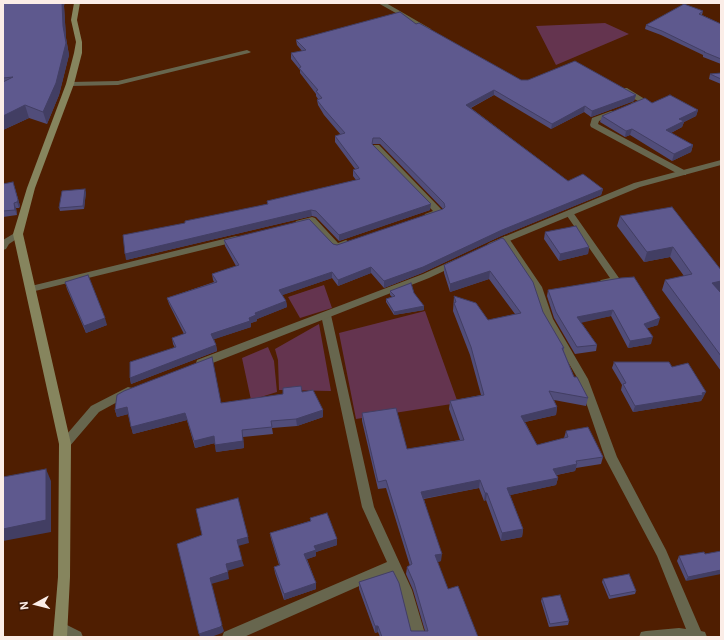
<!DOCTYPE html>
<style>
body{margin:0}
#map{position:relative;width:724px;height:640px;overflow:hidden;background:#4f1e01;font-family:Inter,sans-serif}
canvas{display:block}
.frame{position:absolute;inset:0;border:4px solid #fbede7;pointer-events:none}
.north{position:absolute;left:16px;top:584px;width:40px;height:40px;-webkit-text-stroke:3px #3e1804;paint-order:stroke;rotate:263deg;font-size:11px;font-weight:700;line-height:16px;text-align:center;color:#fbede7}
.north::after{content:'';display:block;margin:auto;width:14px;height:18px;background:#fbede7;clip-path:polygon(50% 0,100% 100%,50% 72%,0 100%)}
</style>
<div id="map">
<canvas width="724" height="640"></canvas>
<div class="frame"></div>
<div class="north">N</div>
</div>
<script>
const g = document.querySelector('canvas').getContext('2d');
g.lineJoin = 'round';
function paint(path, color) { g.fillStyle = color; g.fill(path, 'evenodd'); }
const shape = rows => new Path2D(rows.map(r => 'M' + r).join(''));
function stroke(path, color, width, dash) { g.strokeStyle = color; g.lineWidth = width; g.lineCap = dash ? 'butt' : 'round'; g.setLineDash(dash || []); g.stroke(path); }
paint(shape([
 [605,23,629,34,556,65,536,26],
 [324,285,332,308,300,318,288,297],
 [425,311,458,403,356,419,339,333],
 [319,324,331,391,279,390,278,360,275,349],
 [268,347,274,361,277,392,251,400,242,358]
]), '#64344f');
paint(shape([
 [378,3,386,3,431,29,426,30,378,3],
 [247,50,251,52,249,53,118,85,70,86,66,84,70,82,118,81,247,50],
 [621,88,627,88,648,101,637,107,631,107,631,103,638,101,621,92,621,88],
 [611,111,614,111,618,113,599,121,598,124,686,171,686,175,680,175,591,127,590,125,592,118,611,111],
 [373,145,379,145,442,210,443,212,442,214,428,219,425,218,424,216,425,214,433,211,373,149,373,145],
 [569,210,572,211,619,278,621,280,619,282,604,285,601,284,599,282,601,280,610,278,565,213,569,210],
 [312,217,315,218,338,243,346,240,351,243,349,245,337,250,334,249,310,223,299,226,295,223,296,221,312,217],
 [18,231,23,234,21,236,9,244,6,249,3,250,3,240,18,231],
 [236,236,241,239,239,241,31,292,26,289,31,286,236,236],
 [505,236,508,237,542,287,553,319,588,379,617,457,666,550,701,631,705,632,707,637,639,637,641,632,646,631,679,628,686,629,657,556,605,458,578,379,543,319,532,287,500,239,505,236],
 [326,312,331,315,374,507,412,590,426,637,412,637,400,590,391,572,244,637,222,637,224,632,387,562,362,507,321,315,326,312],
 [61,622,81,632,83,637,64,637,56,632,54,628,56,624,61,622]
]), '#67664e');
paint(shape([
 [721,160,721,165,640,187,495,247,492,248,487,245,489,243,634,183,721,160],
 [456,259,461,262,459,264,429,278,205,366,201,367,197,366,196,363,197,360,423,274,456,259],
 [128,387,132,388,133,391,132,394,99,412,69,447,65,449,61,447,59,444,61,441,91,406,128,387]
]), '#67664e');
paint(shape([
 [74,3,80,3,77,20,82,42,82,53,74,84,35,188,23,234,71,444,70,577,67,637,53,637,58,577,59,444,13,234,27,188,66,84,74,53,76,42,71,20,74,3]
]), '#86855e');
paint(shape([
 [3,3,64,6,66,38,69,55,59,95,47,124,29,118,3,130],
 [703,11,702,15,721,24,721,64,703,57,703,55,661,35,645,29,646,25],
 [416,24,521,80,636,95,634,101,591,117,584,112,551,129,494,95,471,108,568,181,603,189,601,195,501,236,422,273,384,288,371,273,338,286,332,278,282,295,286,301,287,307,257,319,257,321,251,323,251,327,214,339,216,345,217,351,131,384,130,378,175,348,173,344,172,338,184,334,169,304,167,298,214,282,213,280,212,274,236,266,225,246,224,240,333,244,337,245,443,209,380,144,373,144,373,145,430,210,339,241,316,217,312,216,126,260,185,223,267,204,267,201,356,180,353,176,353,170,355,169,335,142,335,136,341,135,324,115,318,105,317,100,318,99,316,96,316,94,300,73,300,70,291,59,291,53,302,51,297,45,296,40],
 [721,73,721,84,709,79,710,74],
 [698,110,696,116,684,122,682,127,671,133,693,145,691,152,672,161,630,135,625,137,600,122,602,116],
 [13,182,20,206,19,208,16,208,17,215,3,217,3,184],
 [86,192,84,209,60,211,59,208],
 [620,216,721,270,721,290,719,291,721,293,721,371,662,290,665,280,684,276,670,257,644,262,617,226],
 [545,232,589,247,588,254,559,261,544,239],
 [502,238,543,312,564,348,564,351,574,377,588,398,586,406,554,400,557,407,556,415,525,422,537,445,564,438,566,431,603,457,601,464,576,468,575,471,557,475,558,478,556,485,510,495,523,529,522,537,501,541,486,500,484,501,479,488,424,499,441,561,437,562,448,589,478,637,380,637,378,632,375,633,359,589,359,582,411,631,425,631,413,590,406,574,407,567,410,566,386,488,378,489,362,421,362,413,407,449,460,440,449,409,450,401,481,395,470,355,453,311,454,296,488,320,515,314,489,279,450,292,444,273,444,265],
 [621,278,658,325,647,328,651,344,628,348,611,316,581,322,597,345,596,351,575,354,554,318,547,296,548,290],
 [65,282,107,325,86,333,67,289],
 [390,291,414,293,424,310,394,315,386,302,386,299,392,297,390,295],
 [614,362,672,367,703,398,702,399,701,401,633,412,621,390,622,385,612,368],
 [302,392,323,410,323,417,297,426,272,428,273,434,243,437,244,448,216,452,215,443,195,448,187,420,133,434,128,414,117,417,115,410,221,403],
 [310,518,337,545,316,552,316,556,307,559,316,583,316,589,284,600,275,573,274,567,279,565,271,539,270,533,310,521],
 [705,554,686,581,677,561,679,556],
 [603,579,636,591,635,594,609,599,602,582],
 [542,598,569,621,568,625,549,627,541,601]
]), '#514d7a');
paint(shape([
 [62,3,65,3,64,6,66,38,69,55,59,95,47,124,43,112,63,26],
 [494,90,494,95,466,110,466,105],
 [636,95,634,101,591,117,592,111],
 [25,105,29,118,3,130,3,116],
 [585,106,584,112,551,129,552,124],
 [698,110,696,116,684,122,682,127,665,136,666,130,679,119],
 [632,129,630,135,625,137,626,131],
 [693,145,691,152,672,161,674,154],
 [13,182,20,206,19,208,17,202],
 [85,189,86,192,84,209,83,206],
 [603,189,601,195,501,236,422,273,384,288,384,281,502,230],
 [14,203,16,208,17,215,15,210],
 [431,204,430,210,339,241,339,235],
 [311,210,312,216,126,260,125,254],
 [589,247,588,254,559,261,560,254],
 [673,247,670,257,644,262,647,252],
 [371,267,371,273,338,286,338,280],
 [490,271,489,279,450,292,450,284],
 [332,272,332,278,280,296,279,290],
 [721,281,721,290,709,293,712,283],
 [286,301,287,307,257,319,257,321,251,323,251,327,212,340,211,334,255,313],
 [424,306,424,310,394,315,394,312],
 [613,310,611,316,576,324,577,317],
 [105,318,107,325,86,333,84,326],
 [660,318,658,325,642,330,644,324],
 [653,337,651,344,628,348,630,341],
 [216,345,217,351,131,384,130,378],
 [706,392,703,398,702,399,701,401,633,412,635,406],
 [127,407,129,414,117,417,115,410],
 [557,407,556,415,520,423,521,416],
 [323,410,323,417,297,426,296,419],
 [185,413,187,420,133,434,131,427],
 [242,430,244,448,216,452,215,445],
 [214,436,215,443,195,448,194,441],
 [577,464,575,471,551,476,553,469],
 [46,469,51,481,51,532,3,541,3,529],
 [558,478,556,485,506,496,507,488],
 [480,480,479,488,421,499,421,492],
 [485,493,487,493,486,500,484,501],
 [523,529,522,537,501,541,502,533],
 [248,537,249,543,238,546,237,540],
 [337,539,337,545,316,552,316,556,305,560,304,554,314,546],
 [442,554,441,561,434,563,435,555],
 [242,560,244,566,227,571,226,564],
 [721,570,721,574,686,581,688,577],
 [228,572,229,579,211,584,210,578],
 [316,583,316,589,284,600,284,594],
 [222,625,224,631,222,633,211,637,200,637,199,634],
 [375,626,378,626,378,632,375,633]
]), '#423e63');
const building = shape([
 [3,3,62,3,63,26,66,43,56,83,43,112,25,105,3,116,3,82,13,77,3,78,3,3],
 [684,4,703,11,699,14,721,24,721,59,704,52,705,52,662,31,646,25,684,4],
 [400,12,416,24,419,23,521,80,528,80,575,61,636,95,592,111,585,106,552,124,494,90,466,105,568,181,583,174,603,189,502,230,423,267,384,281,371,267,338,280,332,272,279,290,286,301,255,313,256,315,249,318,250,321,211,334,216,345,130,378,130,362,176,347,172,338,186,333,167,298,217,282,212,274,239,265,224,240,309,219,333,244,337,245,443,209,445,207,444,203,380,138,373,138,372,144,431,204,339,235,316,211,311,210,125,254,123,235,185,223,185,221,268,204,267,201,360,179,353,170,359,168,335,136,345,133,324,109,317,100,322,98,316,91,318,90,299,68,301,67,291,53,306,50,296,40,400,12],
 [721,73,721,79,710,74,721,73],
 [670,95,698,110,679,119,684,121,666,130,693,145,674,154,632,129,626,131,602,116,645,98,652,103,670,95],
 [13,182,18,200,17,202,14,203,15,210,3,211,3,184,13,182],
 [85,189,83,206,59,208,62,191,85,189],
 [672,207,721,270,721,281,712,283,721,293,721,356,665,280,692,274,673,247,647,252,620,216,672,207],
 [576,226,589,247,560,254,545,232,576,226],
 [502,238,504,239,533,282,543,312,564,348,562,348,574,377,577,377,588,398,549,391,557,407,521,416,537,445,568,437,566,431,588,427,603,457,576,461,577,464,553,469,558,478,507,488,523,529,502,533,487,493,485,493,480,480,421,492,442,554,435,555,448,589,458,586,478,637,382,637,378,626,375,626,359,582,393,571,399,583,411,631,428,631,414,583,407,567,412,564,386,480,378,482,362,413,396,408,407,449,464,440,450,401,484,395,471,347,454,303,456,302,454,296,476,303,488,320,521,313,490,271,450,284,444,265,502,238],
 [88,275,105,318,84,326,65,282,88,275],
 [634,277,660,318,644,324,653,337,630,341,613,310,577,317,597,345,577,347,556,312,548,290,621,278,634,277],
 [411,283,414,293,424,306,394,312,386,299,395,296,390,291,411,283],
 [212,357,221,403,283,394,283,388,301,386,302,392,313,390,323,410,296,419,271,421,272,427,242,430,243,441,215,445,214,436,194,441,185,413,131,427,127,407,115,410,117,395,124,391,212,357],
 [614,362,669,362,672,367,688,363,706,392,702,393,703,395,635,406,623,384,626,383,614,362],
 [46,469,46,520,3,529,3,477,46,469],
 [238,498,248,537,237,540,242,560,226,564,228,572,210,578,222,625,220,627,199,634,177,544,202,535,196,509,238,498],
 [327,513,337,539,314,546,316,550,304,554,316,583,284,594,274,567,280,565,270,533,311,521,310,518,327,513],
 [721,551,721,570,688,577,679,556,704,552,705,554,721,551],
 [629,574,636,591,610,596,603,579,629,574],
 [560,595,569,621,550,624,542,598,560,595]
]);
paint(building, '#5e598e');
stroke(building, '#423e63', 1);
</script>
